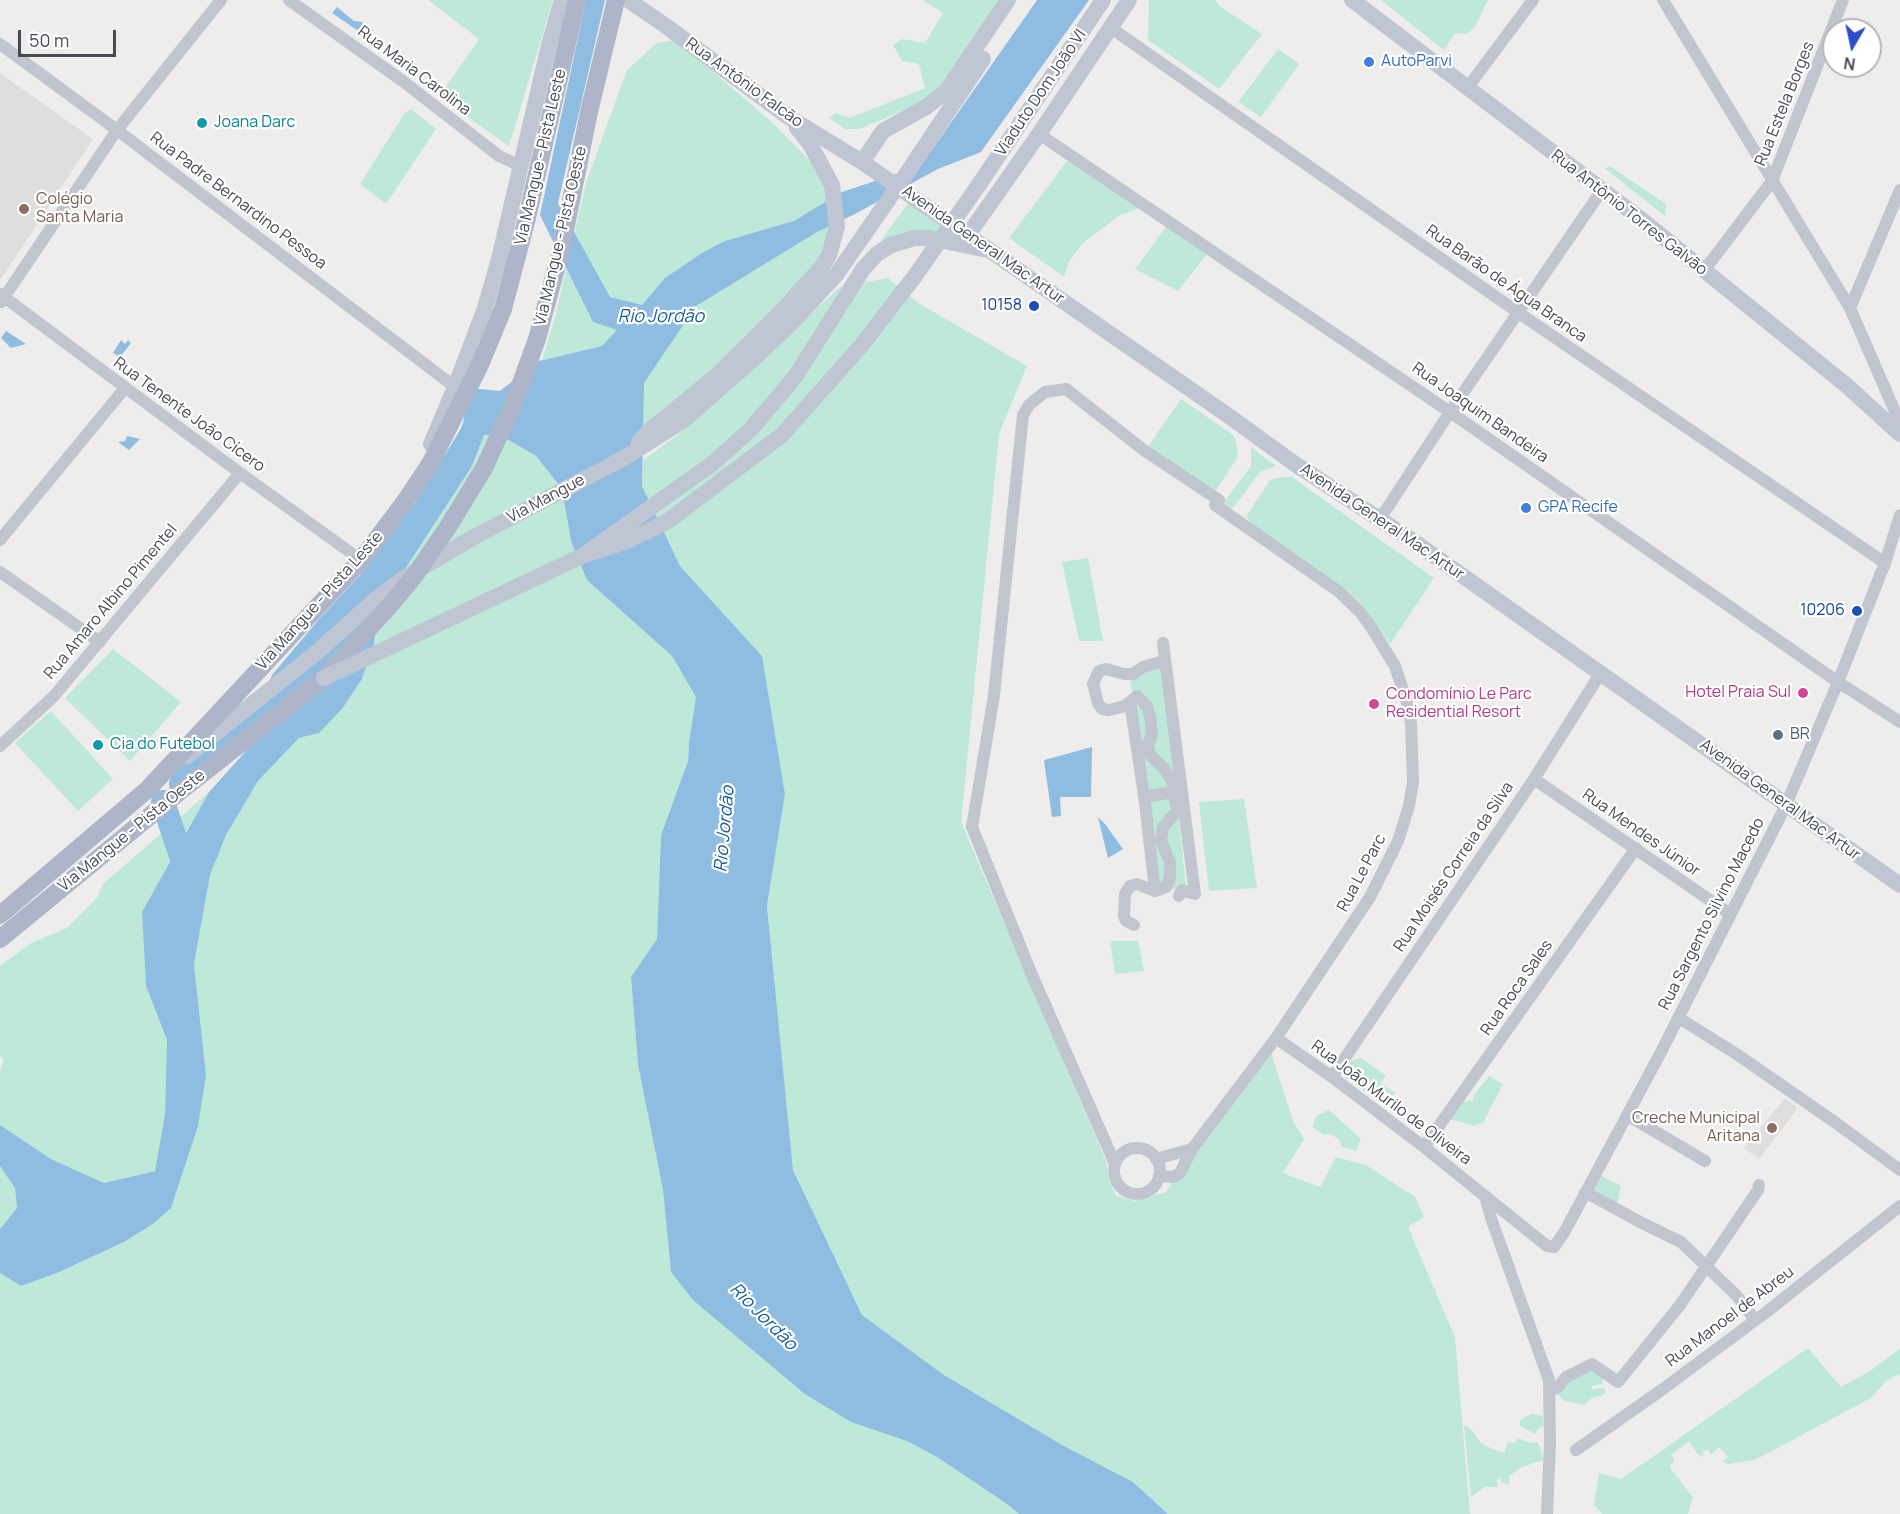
<!DOCTYPE html>
<meta charset="utf-8">
<style>
body{margin:0}
#map{position:relative;width:1900px;height:1514px;overflow:hidden;background:#efedec;font-family:Manrope,sans-serif}
canvas{display:block}
.north{position:absolute;left:1822px;top:18px;width:60px;height:60px;box-sizing:border-box;background:#fff;border:2px solid #b5b7bc;border-radius:50%;rotate:189deg;font-size:16px;font-weight:700;line-height:24px;text-align:center;color:#464b57}
.north::after{content:'';display:block;margin:auto;width:21px;height:27px;background:#2a4bca;clip-path:polygon(50% 0,100% 100%,50% 72%,0 100%)}
.scale{position:absolute;left:18px;top:30px;width:98px;height:27px;box-sizing:border-box;border:3px solid #464b57;border-top:0;padding-left:8px;font-size:18px;line-height:21px;white-space:nowrap;color:#464b57;-webkit-text-stroke:4px #fff;paint-order:stroke}
</style>
<div id="map">
<canvas width="1900" height="1514"></canvas>
<div class="north">N</div>
<div class="scale">50 m</div>
</div>
<script>
const g = document.querySelector('canvas').getContext('2d');
g.lineJoin = 'round';
function paint(path, color) { g.fillStyle = color; g.fill(path, 'evenodd'); }
const shape = rows => new Path2D(rows.map(r => 'M' + r).join(''));
function stroke(path, color, width, dash) { g.strokeStyle = color; g.lineWidth = width; g.lineCap = dash ? 'butt' : 'round'; g.setLineDash(dash || []); g.stroke(path); }
function write(font, color, halo, rows, align = 'center') {
  g.font = font + ' Manrope,sans-serif'; g.lineWidth = 4.5; g.setLineDash([]); g.textBaseline = 'middle'; g.strokeStyle = halo; g.fillStyle = color; for (const [text, x, y, turn = 0] of rows) {
    g.save(); g.translate(x, y); g.rotate((+turn || 0) * Math.PI / 180); g.textAlign = isNaN(turn) ? turn : align; if (halo) g.strokeText(text, 0, 0); g.fillText(text, 0, 0); g.restore();
  }
}
paint(shape([
 [0,73,93,139,1,279,0,278],
 [1785,1098,1798,1108,1759,1159,1744,1148]
]), '#e0dedd');
paint(shape([
 [428,0,553,0,509,146,439,97,479,39],
 [923,0,1004,0,939,95,860,129,845,129,829,118,836,113,849,118,925,88,919,64,902,61,893,45,902,39,925,43,943,13],
 [1149,0,1215,0,1221,7,1262,34,1219,89,1148,40],
 [1381,0,1488,0,1475,27,1467,34,1455,33,1444,50],
 [676,40,774,124,815,166,830,199,831,226,824,253,761,332,644,428,602,346,542,360,554,321,587,180,627,70,657,43],
 [1278,49,1299,64,1261,117,1238,102],
 [411,109,436,129,386,204,360,184,405,113],
 [1068,160,1141,207,1119,216,1082,244,1070,260,1064,277,1009,238],
 [1611,167,1666,204,1665,216,1604,168],
 [911,199,945,222,939,232,875,249],
 [1166,227,1207,254,1178,291,1135,269],
 [888,278,920,304,1027,366,999,434,961,822,1106,1161,1109,1181,1116,1196,1135,1201,1166,1192,1177,1173,1271,1053,1293,1121,1304,1139,1283,1173,1320,1187,1336,1157,1366,1165,1415,1197,1424,1217,1408,1227,1455,1337,1470,1514,1168,1514,1133,1482,1064,1446,944,1375,862,1315,793,1170,767,906,785,794,762,656,680,566,642,487,643,460,679,434,840,287],
 [1181,399,1232,434,1236,440,1238,453,1236,460,1212,496,1208,498,1204,498,1143,454],
 [480,434,505,438,536,456,559,485,565,506,571,541,605,595,672,656,696,697,689,742,688,761,661,835,657,939,631,977,638,1065,663,1190,671,1272,904,1439,937,1457,1007,1504,1019,1514,0,1514,0,1273,21,1286,57,1273,124,1242,153,1224,206,1075,194,964,210,875,226,835,258,781,299,738,319,733,342,709,362,679,374,644,377,614,393,556,412,517,460,446],
 [1251,447,1276,466,1260,472,1233,508,1230,509,1225,506,1225,501,1251,466],
 [1282,477,1292,477,1434,578,1390,644,1364,607,1349,593,1251,524,1248,519,1247,515,1270,480],
 [1088,558,1103,641,1079,641,1062,562],
 [113,649,181,702,130,761,65,698],
 [1161,666,1178,787,1147,791,1130,678],
 [51,711,113,779,78,811,15,743],
 [209,792,142,912,146,985,167,1040,165,1114,155,1171,104,1183,51,1159,0,1125,0,1071,4,1059,0,1056,0,966,31,943,67,928,97,898,103,884],
 [1177,797,1186,887,1158,892,1148,800],
 [1244,799,1257,888,1209,891,1199,802],
 [1110,941,1138,941,1144,971,1115,974],
 [1361,1058,1386,1076,1381,1083,1395,1093,1383,1105,1339,1073,1343,1063],
 [1489,1076,1503,1084,1483,1123,1474,1126,1450,1119,1463,1102,1473,1100,1474,1095],
 [1329,1110,1361,1139,1356,1151,1342,1147,1339,1139,1330,1134,1325,1135,1312,1127,1317,1115],
 [0,1166,15,1188,17,1208,0,1229],
 [1600,1175,1621,1186,1617,1206,1590,1192],
 [1808,1348,1841,1387,1870,1371,1900,1349,1900,1374,1887,1380,1871,1398,1755,1460,1727,1464,1723,1461,1728,1457,1719,1447,1711,1455,1708,1449,1703,1452,1703,1457,1698,1455,1689,1441,1671,1455,1675,1461,1669,1466,1693,1498,1688,1514,1602,1514,1594,1505,1599,1473,1621,1479],
 [1594,1366,1605,1372,1602,1384,1592,1386,1591,1389,1604,1388,1606,1392,1603,1395,1592,1398,1584,1405,1565,1401,1555,1393,1556,1387,1567,1387,1568,1378],
 [1532,1414,1543,1416,1543,1427,1538,1429,1535,1434,1520,1426,1520,1420],
 [1464,1425,1471,1429,1480,1442,1486,1446,1504,1453,1508,1442,1515,1443,1518,1438,1531,1443,1538,1442,1544,1460,1522,1467,1509,1476,1509,1485,1503,1483,1499,1478,1497,1480,1498,1487,1485,1487,1471,1497]
]), '#bee9d9');
paint(shape([
 [586,0,605,0,558,203,610,297,642,305,665,278,702,253,725,241,794,221,842,192,902,172,929,154,1037,0,1089,0,981,152,938,169,853,215,817,232,696,306,644,383,642,486,680,566,762,656,785,794,767,906,793,1170,862,1315,944,1375,1064,1446,1133,1482,1168,1514,1019,1514,1007,1504,937,1457,907,1441,851,1422,805,1394,694,1301,671,1272,663,1190,638,1065,631,977,657,939,661,835,688,761,689,742,696,697,672,656,587,580,571,541,565,506,559,485,536,456,505,438,480,434,460,446,448,462,412,517,393,556,377,614,374,644,362,679,342,709,319,733,299,738,258,781,226,835,210,875,194,964,206,1075,198,1126,171,1208,153,1224,124,1242,57,1273,21,1286,0,1273,0,1229,17,1208,15,1188,0,1166,0,1125,51,1159,104,1183,155,1171,165,1114,167,1040,146,986,142,912,209,792,273,721,246,739,272,675,320,618,360,575,415,503,470,414,539,361,602,346,617,330,593,322,540,215],
 [337,7,354,21,362,22,373,30,371,32,367,37,332,13],
 [6,331,26,344,11,348,1,338],
 [121,340,125,344,128,340,131,343,120,357,113,353],
 [127,436,140,439,129,450,118,442,125,441],
 [1092,747,1091,797,1060,797,1061,816,1052,817,1044,760],
 [1098,817,1105,824,1123,849,1108,858]
]), '#8fbde2');
stroke(shape([
 [370,597,379,587,461,461,475,425,479,401,517,405],
 [181,784,240,724,263,704],
 [163,802,188,877]
]), '#8fbde2', 24);
stroke(shape([
 [289,0,404,82,499,156,521,166],
 [1663,0,1850,308,1900,423],
 [1111,28,1519,313,1885,563],
 [0,44,117,130,455,387],
 [1468,87,1533,0],
 [1039,134,1450,412,1838,682,1900,722],
 [1703,272,1772,181,1843,0],
 [0,294,240,473,361,560],
 [1,302,117,130,221,0],
 [1850,308,1900,190],
 [1380,519,1450,412,1602,190],
 [0,540,125,388],
 [0,572,100,642],
 [1163,643,1195,894,1182,890,1179,896],
 [1130,702,1145,802,1155,891,1166,887,1170,878,1170,862,1161,841,1163,827,1177,811,1173,783,1165,769,1150,755,1148,744,1152,735,1150,716,1147,706,1137,696,1130,702,1125,706,1109,710,1102,709,1098,703,1093,684,1099,671,1106,669,1124,674,1133,674,1143,667,1164,661],
 [0,746,54,696,240,473],
 [1534,779,1730,914],
 [1144,797,1180,791],
 [1134,925,1126,921,1124,916,1125,894,1130,886,1137,884,1155,891],
 [1679,1018,1738,1055,1836,1123,1900,1170],
 [1276,1038,1332,1077,1424,1147,1547,1246,1554,1247,1565,1231,1661,1052,1786,805,1838,682,1885,563,1900,515],
 [1332,1077,1534,779,1600,674],
 [1627,1115,1705,1161],
 [1424,1147,1636,848],
 '1114 1171a23 23 0 1 1 46 0a23 23 0 1 1-46 0Z',
 [1156,1159,1192,1149],
 [1115,1164,1032,975,972,827,994,695,1023,415,1029,405,1045,392,1066,389,1145,451,1219,500],
 [1159,1176,1173,1177,1180,1173,1192,1149,1276,1038,1370,897,1398,841,1409,806,1413,782,1411,723,1406,699,1395,666,1371,627,1360,612,1338,591,1215,505],
 [1585,1192,1642,1223,1681,1242,1737,1296,1755,1320],
 [1485,1196,1491,1218,1549,1380,1550,1443,1547,1514],
 [1550,1391,1558,1387,1566,1377,1592,1364,1618,1382,1680,1305,1758,1190,1759,1185],
 [1576,1450,1663,1389,1769,1310,1900,1206]
]), '#c1c5d0', 12);
stroke(shape([
 [628,0,666,26,787,116,862,162,1226,414,1295,464,1419,545,1900,885],
 [1352,0,1642,220,1846,385,1900,434],
 [862,162,883,131,928,106,947,90,1008,0],
 [907,173,983,59],
 [978,186,1103,0],
 [968,235,1039,134,1129,0],
 [639,442,649,431,715,377,779,314,821,268,829,255,837,227,832,185,810,144,797,128],
 [431,444,455,387,485,308,499,259,549,45,562,0],
 [588,552,712,464,751,429,795,377,863,269,877,254,891,245,915,238,930,238,983,249],
 [187,756,316,653,375,600,403,579,474,537,624,458,684,420,758,355,796,318,836,275]
]), '#c0c5d3', 16);
stroke(shape([
 [0,915,148,789,361,560,404,503,430,464,479,367,503,309,526,222,577,0],
 [0,939,179,792,324,678,392,603,415,575,448,527,484,468,513,405,537,339,561,250,589,112,616,0]
]), '#aeb5c9', 18);
stroke(shape([
 [836,275,907,173],
 [324,678,582,556,625,542,668,521,782,435,861,346,915,276,978,186]
]), '#c0c5d3', 16);
for (const [x, y, r, color] of [
 [1369,62,6,"#3f7fe0"],
 [202,123,6,"#0f9aa8"],
 [24,209,6,"#8d6e63"],
 [1034,306,6,"#1a4fb4"],
 [1526,508,6,"#3f7fe0"],
 [1857,611,6,"#1a4fb4"],
 [1803,693,6,"#d1479c"],
 [1374,704,6,"#d1479c"],
 [1778,735,6,"#5c6f8a"],
 [98,745,6,"#0f9aa8"],
 [1772,1128,6,"#8d6e63"]
]) { const dot = new Path2D(); dot.arc(x, y, r, 0, 2 * Math.PI); g.fillStyle = color; g.fill(dot); stroke(dot, '#fff', 2); }
write('16px', '#366cbe', '#fff', [
 ["AutoParvi",1381,62],
 ["GPA Recife",1538,508]
], 'left');
write('16px', '#464b57', '#fff', [
 ["Rua Maria Carolina",414,71,37],
 ["Rua Antônio Falcão",744,83,36],
 ["Viaduto Dom João VI",1041,93,-56],
 ["Rua Estela Borges",1785,104,-68],
 ["Via Mangue - Pista Leste",541,157,-77],
 ["Rua Padre Bernardino Pessoa",238,201,37],
 ["Rua Antônio Torres Galvão",1629,213,38],
 ["Via Mangue - Pista Oeste",561,236,-77],
 ["Avenida General Mac Artur",983,245,35],
 ["Rua Barão de Água Branca",1506,284,35],
 ["Rua Joaquim Bandeira",1480,413,35],
 ["Rua Tenente João Cícero",189,415,36],
 ["Via Mangue",546,499,-28],
 ["Avenida General Mac Artur",1382,522,34],
 ["Via Mangue - Pista Leste",320,601,-48],
 ["Rua Amaro Albino Pimentel",111,602,-50],
 ["Avenida General Mac Artur",1780,800,36],
 ["Via Mangue - Pista Oeste",132,831,-39],
 ["Rua Mendes Júnior",1641,833,35],
 ["Rua Moisés Correia da Silva",1454,867,-56],
 ["Rua Le Parc",1362,873,-62],
 ["Rua Sargento Silvino Macedo",1712,914,-63],
 ["Rua Roca Sales",1517,988,-55],
 ["Rua João Murilo de Oliveira",1391,1103,37],
 ["Rua Manoel de Abreu",1730,1317,-37]
]);
write('16px', '#0d838f', '#fff', [
 ["Joana Darc",214,123],
 ["Cia do Futebol",110,745]
], 'left');
write('16px', '#785e54', '#fff', [
 ["Colégio",36,200],
 ["Santa Maria",36,218],
 ["Creche Municipal",1760,1119,"right"],
 ["Aritana",1760,1137,"right"]
], 'left');
write('16px', '#164399', '#fff', [
 ["10158",1022,306],
 ["10206",1845,611]
], 'right');
write('16px', '#b23c85', '#fff', [
 ["Hotel Praia Sul",1791,693],
 ["Condomínio Le Parc",1386,695,"left"],
 ["Residential Resort",1386,713,"left"]
], 'right');
write('16px', '#4e5e75', '#fff', [
 ["BR",1790,735]
], 'left');
write('italic 18px', '#1a5f97', '#fff', [
 ["Rio Jordão",661,317],
 ["Rio Jordão",725,829,-85],
 ["Rio Jordão",763,1317,45]
]);
</script>
